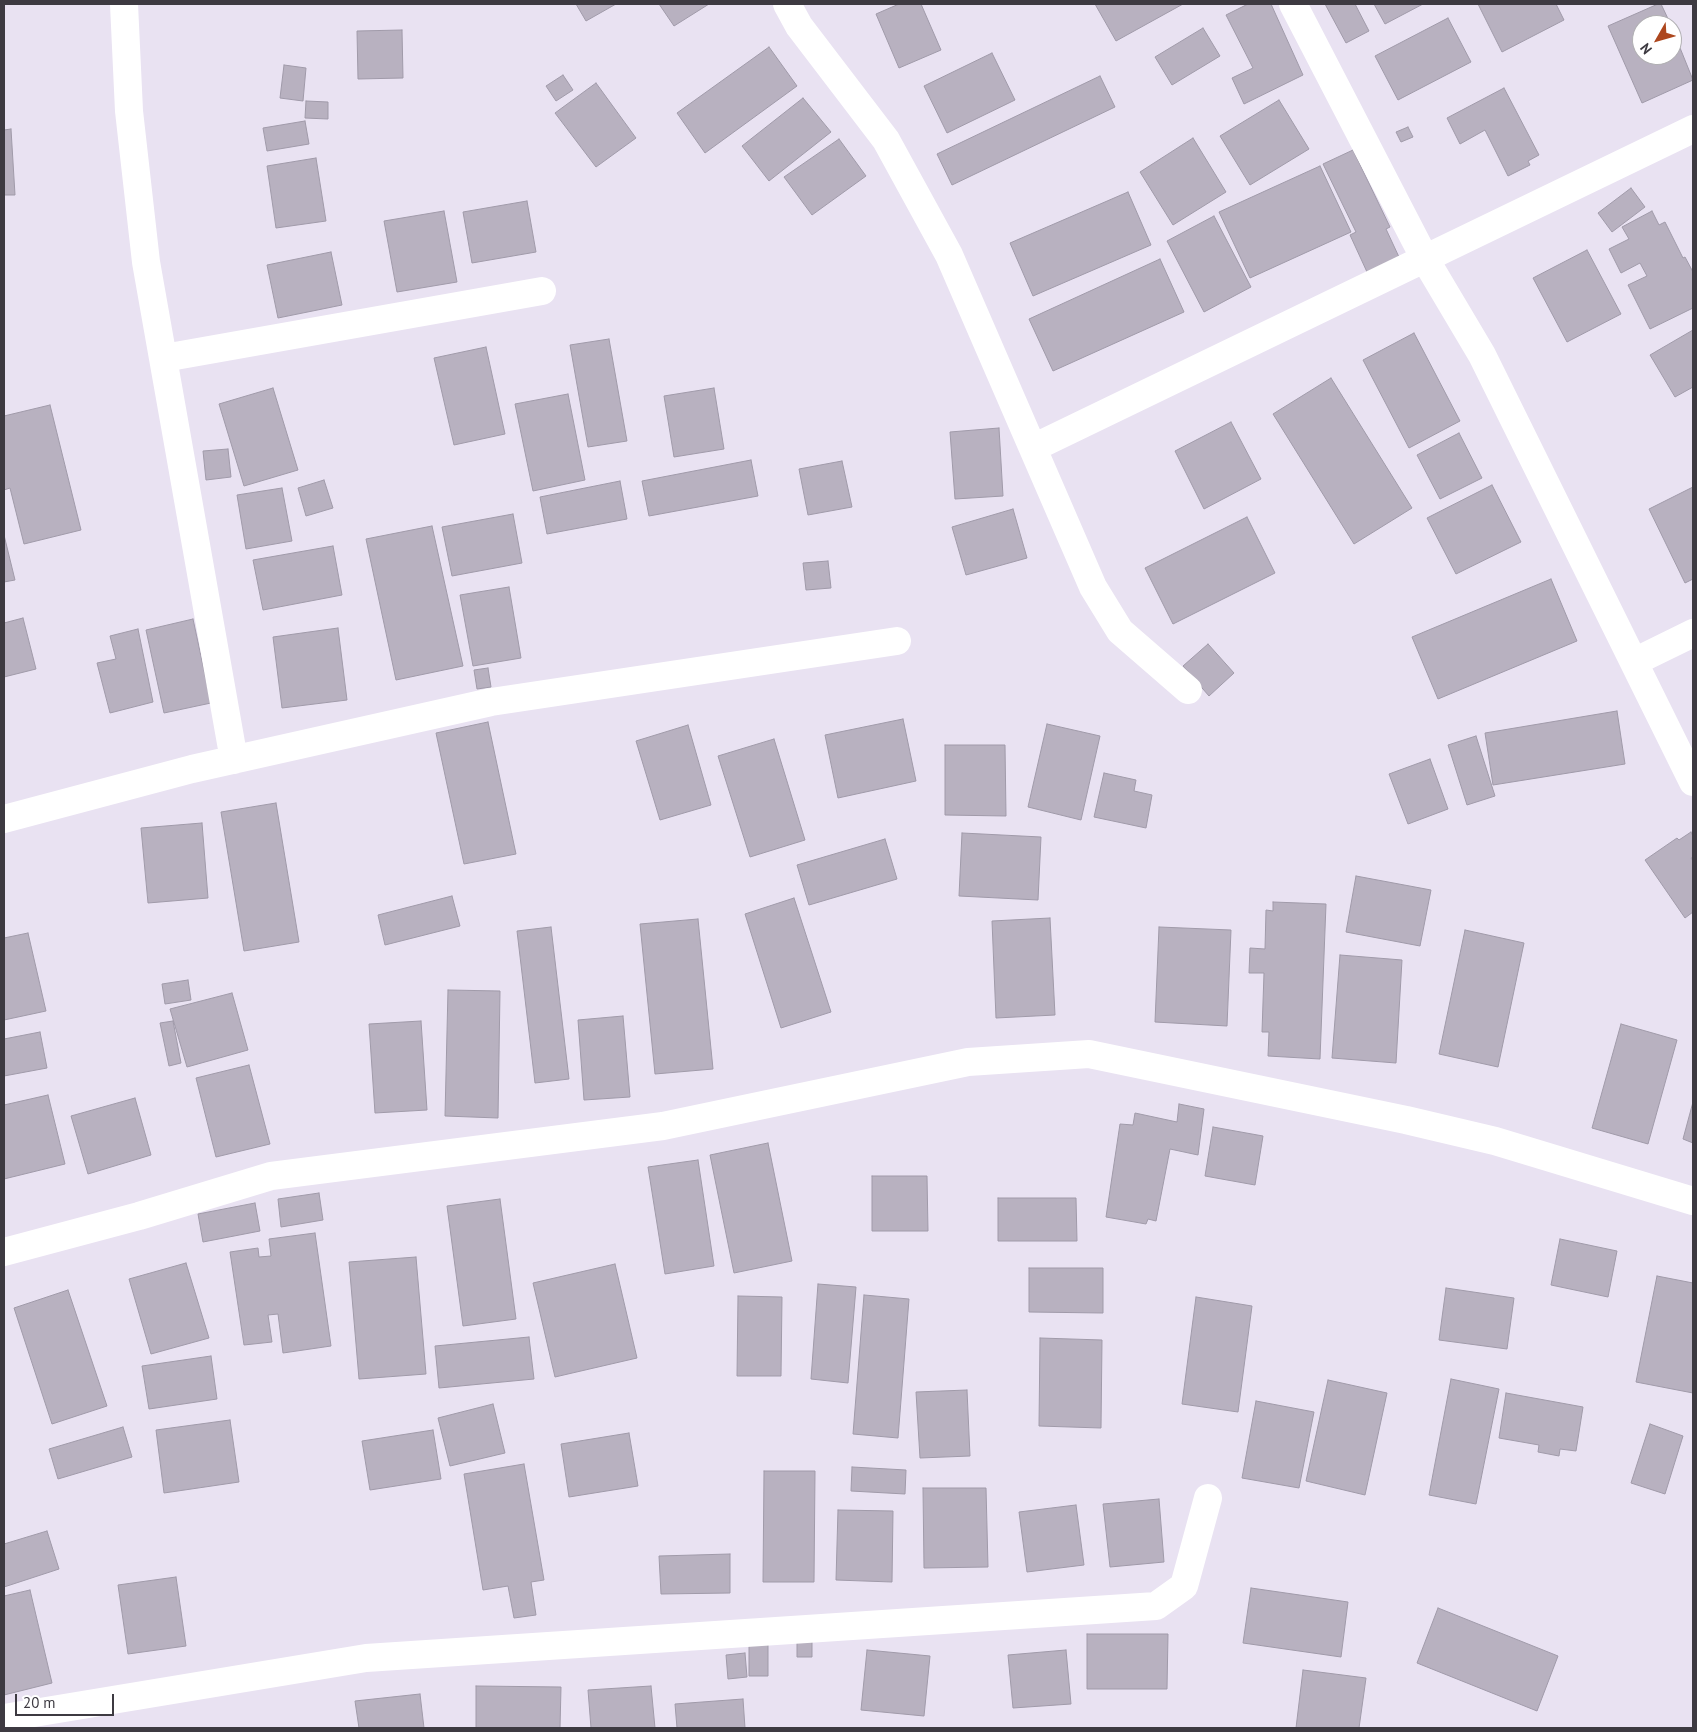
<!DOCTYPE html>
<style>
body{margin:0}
#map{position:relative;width:1697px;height:1732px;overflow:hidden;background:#e9e2f2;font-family:"PT Sans",sans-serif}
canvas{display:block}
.frame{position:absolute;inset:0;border:5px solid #3d3a41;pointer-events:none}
.north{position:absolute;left:1632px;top:15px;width:50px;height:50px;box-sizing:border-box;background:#fff;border:1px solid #b1b0b3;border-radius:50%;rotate:232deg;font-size:14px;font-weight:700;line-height:20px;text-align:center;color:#3d3a41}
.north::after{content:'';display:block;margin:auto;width:18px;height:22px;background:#ad471e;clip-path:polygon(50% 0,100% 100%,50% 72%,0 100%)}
.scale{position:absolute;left:15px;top:1694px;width:99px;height:22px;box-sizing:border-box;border:2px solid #3d3a41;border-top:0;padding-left:6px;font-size:15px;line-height:18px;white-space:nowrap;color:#3d3a41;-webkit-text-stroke:4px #fff;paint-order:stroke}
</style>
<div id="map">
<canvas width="1697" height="1732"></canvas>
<div class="frame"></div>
<div class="north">N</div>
<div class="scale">20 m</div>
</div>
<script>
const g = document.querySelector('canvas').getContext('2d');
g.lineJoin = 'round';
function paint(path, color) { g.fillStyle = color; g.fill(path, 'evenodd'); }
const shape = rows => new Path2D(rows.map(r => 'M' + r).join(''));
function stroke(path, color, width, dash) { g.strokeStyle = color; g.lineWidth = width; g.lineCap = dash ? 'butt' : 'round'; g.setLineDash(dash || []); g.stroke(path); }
const building = shape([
 [576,4,616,4,586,21,576,4],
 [659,4,709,4,674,26,659,4],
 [899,4,921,4,941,50,899,68,876,14,899,4],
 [1095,4,1183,4,1116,41,1095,4],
 [1248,4,1271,4,1303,75,1244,104,1232,78,1253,68,1226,15,1248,4],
 [1325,4,1355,4,1369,31,1346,43,1325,4],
 [1374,4,1423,4,1385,24,1374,4],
 [1478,4,1556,4,1564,20,1502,52,1478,4],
 [1658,4,1661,4,1671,25,1642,25,1642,55,1672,55,1672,28,1693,80,1642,103,1608,26,1658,4],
 [1448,18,1471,62,1398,100,1375,56,1448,18],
 [1203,28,1220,56,1172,85,1155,57,1203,28],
 [402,30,403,78,358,79,357,31,402,30],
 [769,47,797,86,705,153,677,113,769,47],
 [992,53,1015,100,947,133,924,86,992,53],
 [284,65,306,68,303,101,280,98,284,65],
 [563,75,573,90,556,101,546,86,563,75],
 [1100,76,1115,107,952,185,937,154,1100,76],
 [596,83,636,138,596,167,555,113,596,83],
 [1504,88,1539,155,1528,161,1530,165,1508,176,1485,130,1460,144,1447,118,1504,88],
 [803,98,831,132,769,181,742,146,803,98],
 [1279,100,1309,149,1250,185,1220,136,1279,100],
 [306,101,328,102,328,119,305,118,306,101],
 [305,121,309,144,267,151,263,128,305,121],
 [1408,127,1413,137,1401,142,1396,132,1408,127],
 [11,129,15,195,4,195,4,130,11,129],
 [1193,138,1226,192,1173,225,1140,172,1193,138],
 [839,139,866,176,812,215,784,177,839,139],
 [1353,150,1390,227,1386,229,1399,257,1367,272,1350,235,1356,232,1323,164,1353,150],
 [316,158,326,221,276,228,267,166,316,158],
 [1320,166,1351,232,1250,278,1219,212,1320,166],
 [1631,188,1645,207,1612,232,1598,213,1631,188],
 [1128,192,1151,245,1033,296,1010,243,1128,192],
 [527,201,536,252,472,263,463,212,527,201],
 [444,211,457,282,397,292,384,221,444,211],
 [1652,211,1659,225,1665,222,1683,258,1685,257,1693,272,1693,308,1650,329,1628,285,1647,276,1640,263,1621,273,1609,249,1629,239,1622,227,1652,211],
 [1214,216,1251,287,1204,312,1167,241,1214,216],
 [1587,250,1621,314,1567,342,1533,278,1587,250],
 [331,252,342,305,278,318,267,265,331,252],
 [1160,259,1184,312,1053,371,1029,319,1160,259],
 [1693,330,1693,387,1675,397,1650,355,1693,330],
 [1414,333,1460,421,1409,448,1363,360,1414,333],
 [609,339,627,441,588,447,570,345,609,339],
 [486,347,505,434,454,445,434,358,486,347],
 [1331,378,1412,508,1354,544,1273,414,1331,378],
 [273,388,298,470,244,486,219,404,273,388],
 [714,388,724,449,674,457,664,396,714,388],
 [568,394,585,480,533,491,515,404,568,394],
 [50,405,81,530,24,544,10,488,4,490,4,416,50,405],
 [1231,422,1261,479,1204,509,1175,451,1231,422],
 [999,428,1003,496,955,499,950,432,999,428],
 [1459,433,1482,478,1440,499,1417,455,1459,433],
 [228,449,231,477,206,480,203,451,228,449],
 [751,460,758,496,649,516,642,481,751,460],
 [842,461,852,507,808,515,799,469,842,461],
 [324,480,333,508,306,516,298,488,324,480],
 [620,481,627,519,547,534,540,497,620,481],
 [1492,485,1521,542,1456,574,1427,518,1492,485],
 [1693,487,1693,579,1685,583,1649,509,1693,487],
 [282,488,292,541,246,549,237,495,282,488],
 [1013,509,1027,558,966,575,952,527,1013,509],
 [513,514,522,563,452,576,442,527,513,514],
 [1247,517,1275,573,1173,624,1145,568,1247,517],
 [432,526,463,666,396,680,366,539,432,526],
 [4,535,15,580,4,582,4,535],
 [333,546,342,595,263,610,253,560,333,546],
 [828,561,831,588,806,590,803,563,828,561],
 [1551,579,1577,641,1438,699,1412,637,1551,579],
 [509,587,521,658,473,666,460,595,509,587],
 [23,618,36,669,4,677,4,623,23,618],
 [193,619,211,703,164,713,146,630,193,619],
 [338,628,347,700,282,708,273,637,338,628],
 [138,629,153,702,110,713,97,663,116,659,110,636,138,629],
 [1208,644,1234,673,1209,696,1183,666,1208,644],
 [488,668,491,687,477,689,474,670,488,668],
 [1617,711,1625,764,1493,785,1485,733,1617,711],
 [903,719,916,781,838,798,825,735,903,719],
 [488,722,516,854,464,864,436,733,488,722],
 [1047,724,1100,736,1081,820,1028,807,1047,724],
 [688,725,711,805,660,820,636,741,688,725],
 [1476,736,1495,796,1467,805,1448,745,1476,736],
 [774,739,805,840,750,857,718,756,774,739],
 [945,745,1005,745,1006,816,945,815,945,745],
 [1430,759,1448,809,1408,824,1389,774,1430,759],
 [1104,773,1136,780,1134,791,1152,795,1146,828,1094,817,1104,773],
 [276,803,299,942,244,951,221,812,276,803],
 [202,823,208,898,148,903,141,828,202,823],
 [1691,832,1693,836,1693,857,1691,858,1693,861,1693,912,1685,918,1645,860,1677,838,1679,840,1691,832],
 [962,833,1041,837,1038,900,959,896,962,833],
 [885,839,897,879,809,905,797,865,885,839],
 [1356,876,1431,890,1420,946,1346,932,1356,876],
 [452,896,460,926,385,945,378,915,452,896],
 [794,898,831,1012,781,1028,745,914,794,898],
 [1273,902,1326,904,1320,1059,1268,1056,1269,1032,1262,1032,1264,973,1249,973,1250,948,1265,949,1266,910,1273,911,1273,902],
 [1050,918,1055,1015,996,1018,992,921,1050,918],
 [698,919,713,1069,655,1074,640,924,698,919],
 [551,927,569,1079,535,1083,517,931,551,927],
 [1159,927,1231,930,1227,1026,1155,1022,1159,927],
 [1465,930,1524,943,1498,1067,1439,1054,1465,930],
 [28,933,46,1011,4,1020,4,938,28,933],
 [1340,955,1402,960,1396,1063,1332,1058,1340,955],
 [188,980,191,1000,165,1004,162,984,188,980],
 [448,990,500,991,498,1118,445,1116,448,990],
 [232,993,248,1050,187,1067,170,1009,232,993],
 [623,1016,630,1097,584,1100,578,1020,623,1016],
 [173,1021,181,1063,169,1066,160,1023,173,1021],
 [421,1021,427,1110,375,1113,369,1024,421,1021],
 [1621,1024,1677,1040,1648,1144,1592,1128,1621,1024],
 [40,1032,47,1068,4,1076,4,1039,40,1032],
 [249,1065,270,1144,216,1157,196,1078,249,1065],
 [48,1095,65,1164,4,1179,4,1105,48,1095],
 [135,1098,151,1155,88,1174,71,1116,135,1098],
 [1693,1102,1693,1143,1683,1139,1693,1102],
 [1179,1104,1204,1109,1198,1155,1170,1149,1156,1221,1148,1219,1146,1224,1106,1217,1120,1124,1133,1125,1135,1113,1177,1122,1179,1104],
 [1213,1127,1263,1136,1255,1185,1205,1176,1213,1127],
 [768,1143,792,1261,734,1273,710,1155,768,1143],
 [698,1160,714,1266,665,1274,648,1167,698,1160],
 [872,1176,927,1176,928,1231,872,1231,872,1176],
 [319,1193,323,1220,281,1227,278,1199,319,1193],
 [998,1198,1076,1198,1077,1241,998,1241,998,1198],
 [500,1199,516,1319,463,1326,447,1206,500,1199],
 [255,1203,260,1231,203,1242,198,1214,255,1203],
 [315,1233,331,1346,283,1353,278,1314,268,1315,272,1342,244,1345,230,1252,258,1248,259,1257,271,1256,269,1239,315,1233],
 [1560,1239,1617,1251,1608,1297,1551,1285,1560,1239],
 [416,1257,426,1374,359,1379,349,1262,416,1257],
 [186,1263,209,1338,151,1354,129,1279,186,1263],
 [615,1264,637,1358,555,1377,533,1283,615,1264],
 [1029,1268,1103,1268,1103,1313,1029,1312,1029,1268],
 [1657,1276,1693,1283,1693,1393,1636,1382,1657,1276],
 [818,1284,856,1287,848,1383,811,1379,818,1284],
 [1446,1288,1514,1298,1507,1349,1439,1340,1446,1288],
 [68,1290,107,1406,52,1424,14,1308,68,1290],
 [864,1295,909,1299,898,1438,853,1434,864,1295],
 [738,1296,782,1297,781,1376,737,1376,738,1296],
 [1196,1297,1252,1306,1238,1412,1182,1404,1196,1297],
 [529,1337,534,1379,439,1388,435,1346,529,1337],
 [1040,1338,1102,1340,1101,1428,1039,1426,1040,1338],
 [211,1356,217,1399,149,1409,142,1366,211,1356],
 [1451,1379,1499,1389,1476,1504,1429,1495,1451,1379],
 [1328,1380,1387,1393,1365,1495,1306,1481,1328,1380],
 [967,1390,970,1456,920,1458,916,1392,967,1390],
 [1506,1393,1583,1407,1576,1451,1560,1449,1559,1456,1538,1452,1539,1445,1499,1438,1506,1393],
 [1256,1401,1314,1412,1299,1488,1242,1478,1256,1401],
 [493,1404,505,1453,450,1466,438,1418,493,1404],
 [230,1420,239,1482,164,1493,156,1430,230,1420],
 [1650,1424,1683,1436,1665,1494,1631,1483,1650,1424],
 [123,1427,132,1457,58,1479,49,1449,123,1427],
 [433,1430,441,1479,370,1490,362,1441,433,1430],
 [629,1433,638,1486,569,1497,561,1444,629,1433],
 [524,1464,544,1580,531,1582,536,1615,514,1618,508,1586,483,1590,464,1474,524,1464],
 [852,1467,906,1470,905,1494,851,1491,852,1467],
 [764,1471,815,1471,814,1582,763,1582,764,1471],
 [923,1488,986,1488,988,1567,924,1568,923,1488],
 [1159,1499,1164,1562,1110,1567,1103,1504,1159,1499],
 [1076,1505,1084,1565,1027,1572,1019,1512,1076,1505],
 [838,1510,893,1511,892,1582,836,1580,838,1510],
 [47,1531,59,1569,4,1587,4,1544,47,1531],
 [730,1554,730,1593,661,1594,659,1556,730,1554],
 [176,1577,186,1646,128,1654,118,1585,176,1577],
 [1251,1588,1348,1602,1341,1657,1243,1643,1251,1588],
 [30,1590,52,1683,4,1695,4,1596,30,1590],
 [1438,1608,1558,1656,1537,1711,1417,1663,1438,1608],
 [1087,1634,1168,1634,1167,1689,1087,1689,1087,1634],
 [797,1640,812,1640,812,1657,797,1657,797,1640],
 [749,1641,768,1641,768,1676,749,1676,749,1641],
 [867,1650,930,1656,924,1716,861,1710,867,1650],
 [1066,1650,1071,1704,1013,1708,1008,1655,1066,1650],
 [745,1653,747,1677,728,1679,726,1655,745,1653],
 [1303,1670,1366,1678,1359,1728,1296,1728,1303,1670],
 [476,1686,561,1687,560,1728,476,1728,476,1686],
 [651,1686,655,1728,591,1728,588,1690,651,1686],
 [420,1694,424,1728,359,1728,355,1701,420,1694],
 [743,1699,745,1728,677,1728,675,1704,743,1699]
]);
paint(building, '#b8b1c0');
stroke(building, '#a09aa9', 1);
stroke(shape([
 [124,4,129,111,146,262,234,760],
 [787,4,799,26,886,140,949,255,1093,587,1120,631,1188,690],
 [1293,4,1425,259,1482,355,1693,782],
 [164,358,542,291],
 [1033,448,1693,129],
 [1634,662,1693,633],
 [4,819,192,769,491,702,897,641],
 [4,1252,139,1216,271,1176,663,1126,968,1062,1089,1054,1406,1120,1495,1141,1693,1201],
 [4,1718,366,1658,1156,1606,1184,1586,1208,1498]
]), '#fff', 28);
</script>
